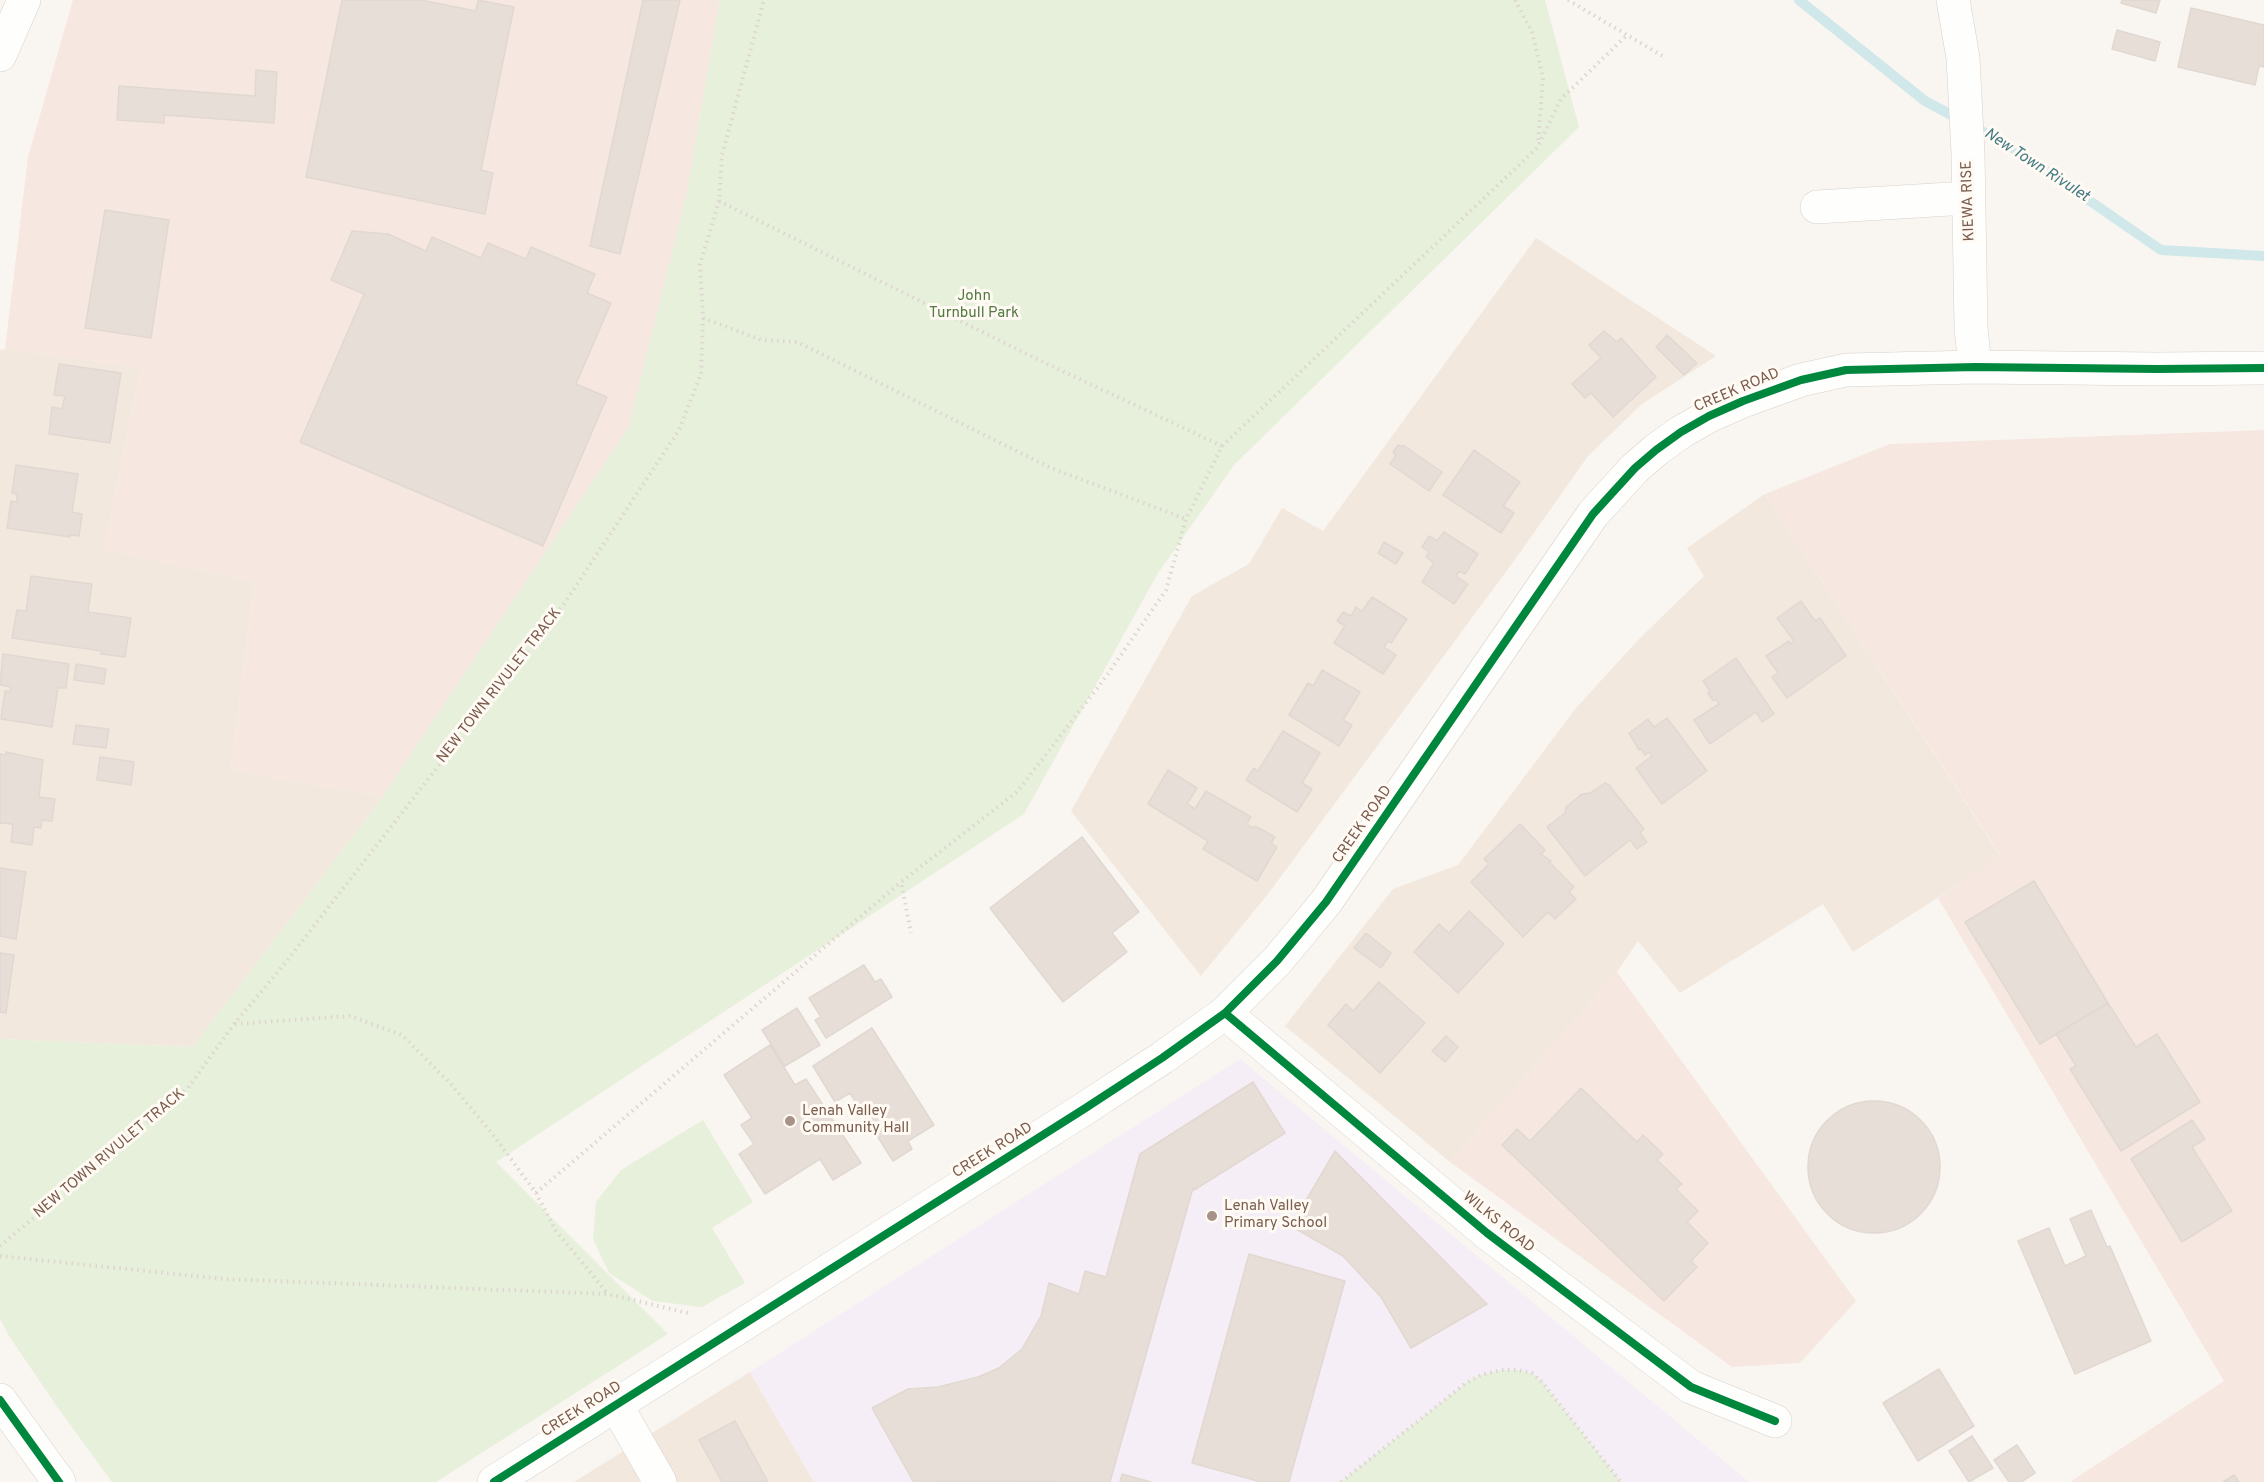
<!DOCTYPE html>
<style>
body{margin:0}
canvas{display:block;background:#f9f5f0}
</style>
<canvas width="2264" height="1482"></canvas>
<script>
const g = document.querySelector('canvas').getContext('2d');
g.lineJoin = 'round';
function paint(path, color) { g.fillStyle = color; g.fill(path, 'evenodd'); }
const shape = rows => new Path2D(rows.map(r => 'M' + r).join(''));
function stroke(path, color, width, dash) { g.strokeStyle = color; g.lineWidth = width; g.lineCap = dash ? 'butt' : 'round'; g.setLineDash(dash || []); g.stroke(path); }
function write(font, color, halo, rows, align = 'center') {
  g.font = font + ' Overpass,sans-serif'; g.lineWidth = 6; g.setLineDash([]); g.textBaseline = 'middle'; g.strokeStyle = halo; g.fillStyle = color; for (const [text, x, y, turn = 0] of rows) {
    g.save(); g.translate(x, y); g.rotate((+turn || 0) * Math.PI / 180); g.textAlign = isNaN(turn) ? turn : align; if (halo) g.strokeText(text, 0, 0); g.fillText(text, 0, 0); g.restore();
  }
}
paint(shape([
 [1536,238,1716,356,1642,404,1588,456,1519,554,1268,894,1201,976,1071,811,1192,596,1249,564,1282,508,1323,531],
 [5,349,141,368,104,549,254,582,231,770,383,797,193,1047,0,1039,0,350],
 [1765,494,2001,857,1853,952,1823,904,1680,993,1638,941,1617,972,1450,1162,1285,1026,1393,889,1458,865,1576,708,1638,640,1704,576,1687,548],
 [750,1372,814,1482,574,1482]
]), '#f2e8de');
paint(shape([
 [73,0,720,0,686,197,629,427,383,797,231,770,254,582,104,549,141,368,5,349,28,157],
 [2264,430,2264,1482,2070,1482,2224,1381,1938,898,2001,856,1765,494,1890,444],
 [1617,972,1856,1301,1800,1363,1732,1367,1450,1162]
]), '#f6e8e1');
paint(shape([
 [1240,1059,1749,1482,814,1482,750,1372]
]), '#f6eef6');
paint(shape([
 [720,0,1545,0,1579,127,1234,465,1158,573,1024,814,496,1162,668,1334,436,1482,112,1482,58,1408,9,1336,0,1319,0,1039,193,1047,383,797,629,427,686,197],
 [703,1120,753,1202,712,1228,745,1283,702,1307,653,1301,609,1273,593,1239,596,1202,621,1170],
 [1501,1370,1517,1370,1532,1373,1542,1382,1621,1482,1341,1482,1466,1383,1481,1375]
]), '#e7f0db');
stroke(shape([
 [1799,0,1925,101,2013,148,2161,250,2264,256]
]), '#d0e8ea', 10);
const building = shape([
 [342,0,421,0,476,11,478,0,514,7,481,170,493,173,485,214,306,177,342,0],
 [643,0,680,0,620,254,590,246,643,0],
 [2122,0,2160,0,2156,13,2121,3,2122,0],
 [2191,8,2264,25,2264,67,2259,66,2255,85,2178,67,2191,8],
 [2117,30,2160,42,2155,61,2112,49,2117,30],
 [256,70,277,72,274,123,164,115,164,123,117,120,119,86,255,96,256,70],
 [105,210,169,220,151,338,85,328,105,210],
 [352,231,388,234,426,251,432,237,481,258,488,243,526,259,531,247,595,274,587,293,611,303,576,384,607,397,543,546,300,442,364,294,331,280,352,231],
 [1604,331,1617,342,1621,338,1656,377,1613,417,1591,393,1585,398,1572,384,1601,358,1589,345,1604,331],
 [1667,335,1697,363,1684,375,1656,347,1667,335],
 [59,364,121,373,110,443,49,434,52,407,62,409,65,396,54,395,59,364],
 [1398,445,1402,447,1403,445,1442,472,1429,491,1390,464,1396,455,1393,452,1398,445],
 [1474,450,1520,482,1503,506,1514,513,1501,533,1443,495,1474,450],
 [16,465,78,474,72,512,82,514,79,536,70,535,70,537,7,528,11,501,17,502,17,494,12,493,16,465],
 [1444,532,1478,554,1465,574,1459,571,1456,576,1468,584,1454,604,1422,582,1434,563,1426,557,1429,552,1422,547,1429,536,1437,541,1444,532],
 [1384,542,1403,553,1396,564,1378,553,1384,542],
 [31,576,92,584,88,612,131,618,125,657,101,654,102,651,12,638,17,610,26,611,31,576],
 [1372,597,1407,619,1391,643,1388,641,1384,647,1396,655,1383,674,1334,643,1345,626,1337,621,1343,612,1351,616,1356,607,1362,611,1372,597],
 [1801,601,1815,621,1820,618,1846,656,1787,698,1772,677,1778,673,1766,656,1789,641,1790,644,1794,641,1777,618,1801,601],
 [3,654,69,664,66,688,58,688,52,727,1,719,5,691,10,692,11,687,0,685,3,654],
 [1736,658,1774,714,1762,722,1756,712,1710,744,1694,720,1719,704,1716,699,1713,701,1708,693,1710,691,1703,681,1736,658],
 [76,664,106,669,104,684,74,680,76,664],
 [1322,670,1360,692,1343,720,1352,725,1339,746,1289,715,1308,683,1313,686,1322,670],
 [1667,718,1707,771,1662,804,1636,768,1652,756,1649,752,1645,755,1641,749,1639,750,1629,733,1648,719,1654,727,1667,718],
 [76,725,109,729,106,748,73,744,76,725],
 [1283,731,1320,753,1302,783,1312,789,1297,812,1246,780,1254,768,1258,771,1283,731],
 [6,752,43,760,39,797,55,799,52,821,42,820,41,828,34,827,32,845,11,842,13,824,0,823,0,754,6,755,6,752],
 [100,757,134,762,131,785,97,780,100,757],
 [1168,770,1197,788,1187,804,1195,809,1206,791,1251,817,1247,824,1253,828,1255,826,1275,837,1271,843,1277,847,1257,881,1203,849,1208,841,1148,804,1168,770],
 [1605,783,1609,785,1644,829,1640,833,1647,842,1637,849,1630,840,1585,876,1547,827,1565,813,1566,807,1582,794,1590,793,1605,783],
 [1520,824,1545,850,1541,854,1551,861,1549,862,1574,887,1569,892,1576,899,1555,919,1548,912,1523,937,1471,882,1489,864,1484,859,1520,824],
 [1082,837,1139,912,1112,933,1127,952,1063,1002,990,908,1082,837],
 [0,868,26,872,16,939,0,936,0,868],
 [2034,881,2108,1003,2040,1044,1965,922,2034,881],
 [1469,911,1504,944,1458,993,1414,952,1439,924,1449,933,1469,911],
 [1366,933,1391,953,1381,968,1354,948,1366,933],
 [0,953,14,955,6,1013,0,1012,0,953],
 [864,965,875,982,881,979,892,997,826,1038,815,1020,821,1017,809,998,864,965],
 [1379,982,1425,1023,1380,1073,1328,1025,1346,1004,1353,1011,1379,982],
 [2108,1003,2136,1047,2157,1034,2200,1102,2121,1151,2070,1069,2076,1066,2056,1034,2108,1003],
 [797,1008,820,1045,785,1066,762,1030,797,1008],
 [872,1028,934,1125,908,1141,912,1149,893,1161,850,1093,835,1102,813,1066,872,1028],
 [1446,1036,1458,1047,1445,1062,1432,1051,1446,1036],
 [770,1045,795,1085,806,1079,861,1163,833,1180,820,1159,765,1194,739,1154,754,1144,741,1125,752,1118,724,1075,770,1045],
 [1253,1082,1285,1133,1194,1190,1193,1188,1110,1482,913,1481,872,1408,908,1389,938,1387,978,1377,999,1368,1022,1349,1041,1316,1049,1283,1079,1294,1085,1271,1106,1277,1140,1154,1253,1082],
 [1581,1088,1637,1142,1643,1135,1663,1154,1657,1160,1682,1184,1676,1189,1698,1211,1687,1222,1708,1243,1691,1261,1697,1267,1664,1301,1502,1145,1517,1129,1530,1141,1581,1088],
 '1808 1167a66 66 0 1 1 132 0a66 66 0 1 1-132 0Z',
 [2192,1120,2205,1139,2192,1147,2232,1211,2182,1242,2131,1159,2192,1120],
 [1335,1151,1487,1304,1411,1348,1381,1297,1343,1256,1291,1226,1335,1151],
 [2091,1210,2107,1247,2110,1246,2151,1341,2075,1374,2018,1241,2049,1228,2065,1266,2086,1256,2070,1219,2091,1210],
 [1249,1254,1345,1281,1289,1482,1261,1482,1192,1463,1249,1254],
 [1939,1369,1974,1426,1918,1461,1883,1403,1939,1369],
 [735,1421,768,1482,722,1482,699,1440,735,1421],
 [1972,1436,1993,1468,1969,1482,1949,1451,1972,1436],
 [2017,1445,2035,1473,2021,1482,2009,1482,1994,1460,2017,1445],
 [1122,1474,1151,1482,1120,1482,1122,1474],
 [2234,1475,2239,1482,2223,1482,2234,1475]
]);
paint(building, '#e6ded7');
stroke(building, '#e2d8d2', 1.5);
const minor = shape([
 [1953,0,1963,58,1968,153,1971,328,1975,367],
 [0,55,24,0],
 [1817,207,1967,198],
 [1225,1013,1487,1233,1691,1387,1775,1421],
 [0,1400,59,1482],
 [616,1405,660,1482],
 [494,1482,1084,1109,1162,1058,1225,1013,1277,961,1326,902,1593,514,1635,468,1656,450,1681,432,1709,416,1743,401,1801,380,1846,370,1975,367,2157,369,2264,368]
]);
stroke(minor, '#d7d1cb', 34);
stroke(shape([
 [1515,0,1532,32,1543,78,1538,144],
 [1568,0,1666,58],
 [719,201,1039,360,1222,446,1186,519,1166,590,1105,678,1017,792,901,882,911,933],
 [703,318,762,340,797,342,1051,468,1186,519],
 [1222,446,1537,148,1561,99,1626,36],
 [235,1024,350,1016,402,1035,450,1083,491,1132,536,1193,556,1231,608,1294],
 [536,1193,901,882],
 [0,1246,188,1088,234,1024,282,967,562,607,679,430,701,374,703,318,700,264,719,201,722,155,764,0],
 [0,1256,224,1279,608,1294,692,1314],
 [1341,1482,1466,1383,1481,1375,1501,1370,1517,1370,1532,1373,1542,1382,1621,1482]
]), '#dcd5d0', 4, [1.5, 4.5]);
stroke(minor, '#fefefd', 33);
stroke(shape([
 [1225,1013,1487,1233,1691,1387,1775,1421],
 [0,1400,59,1482],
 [494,1482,1084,1109,1162,1058,1225,1013,1277,961,1326,902,1593,514,1635,468,1656,450,1681,432,1709,416,1743,401,1801,380,1846,370,1975,367,2157,369,2264,368]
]), '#00873e', 8);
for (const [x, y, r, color] of [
 [790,1121,6,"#a69286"],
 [1212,1216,6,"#a69286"]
]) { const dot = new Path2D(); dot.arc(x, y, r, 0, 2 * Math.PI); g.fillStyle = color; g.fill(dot); stroke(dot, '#fffaf3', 2); }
write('15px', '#7a5c4d', '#fffaf3', [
 ["KIEWA RISE",1969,201,-92],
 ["CREEK ROAD",1737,391,-23],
 ["NEW TOWN RIVULET TRACK",500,686,-52],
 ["CREEK ROAD",1363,825,-55],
 ["CREEK ROAD",993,1151,-32],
 ["NEW TOWN RIVULET TRACK",110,1154,-40],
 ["WILKS ROAD",1498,1223,39],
 ["CREEK ROAD",582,1410,-32]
]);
write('15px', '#537a41', '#fffaf3', [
 ["John",974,297],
 ["Turnbull Park",974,314]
]);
write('15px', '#7a5c4d', '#fffaf3', [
 ["Lenah Valley",802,1112],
 ["Community Hall",802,1129],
 ["Lenah Valley",1224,1207],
 ["Primary School",1224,1224]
], 'left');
write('italic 16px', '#437c86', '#fffaf3', [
 ["New Town Rivulet",2036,166,33]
]);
</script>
